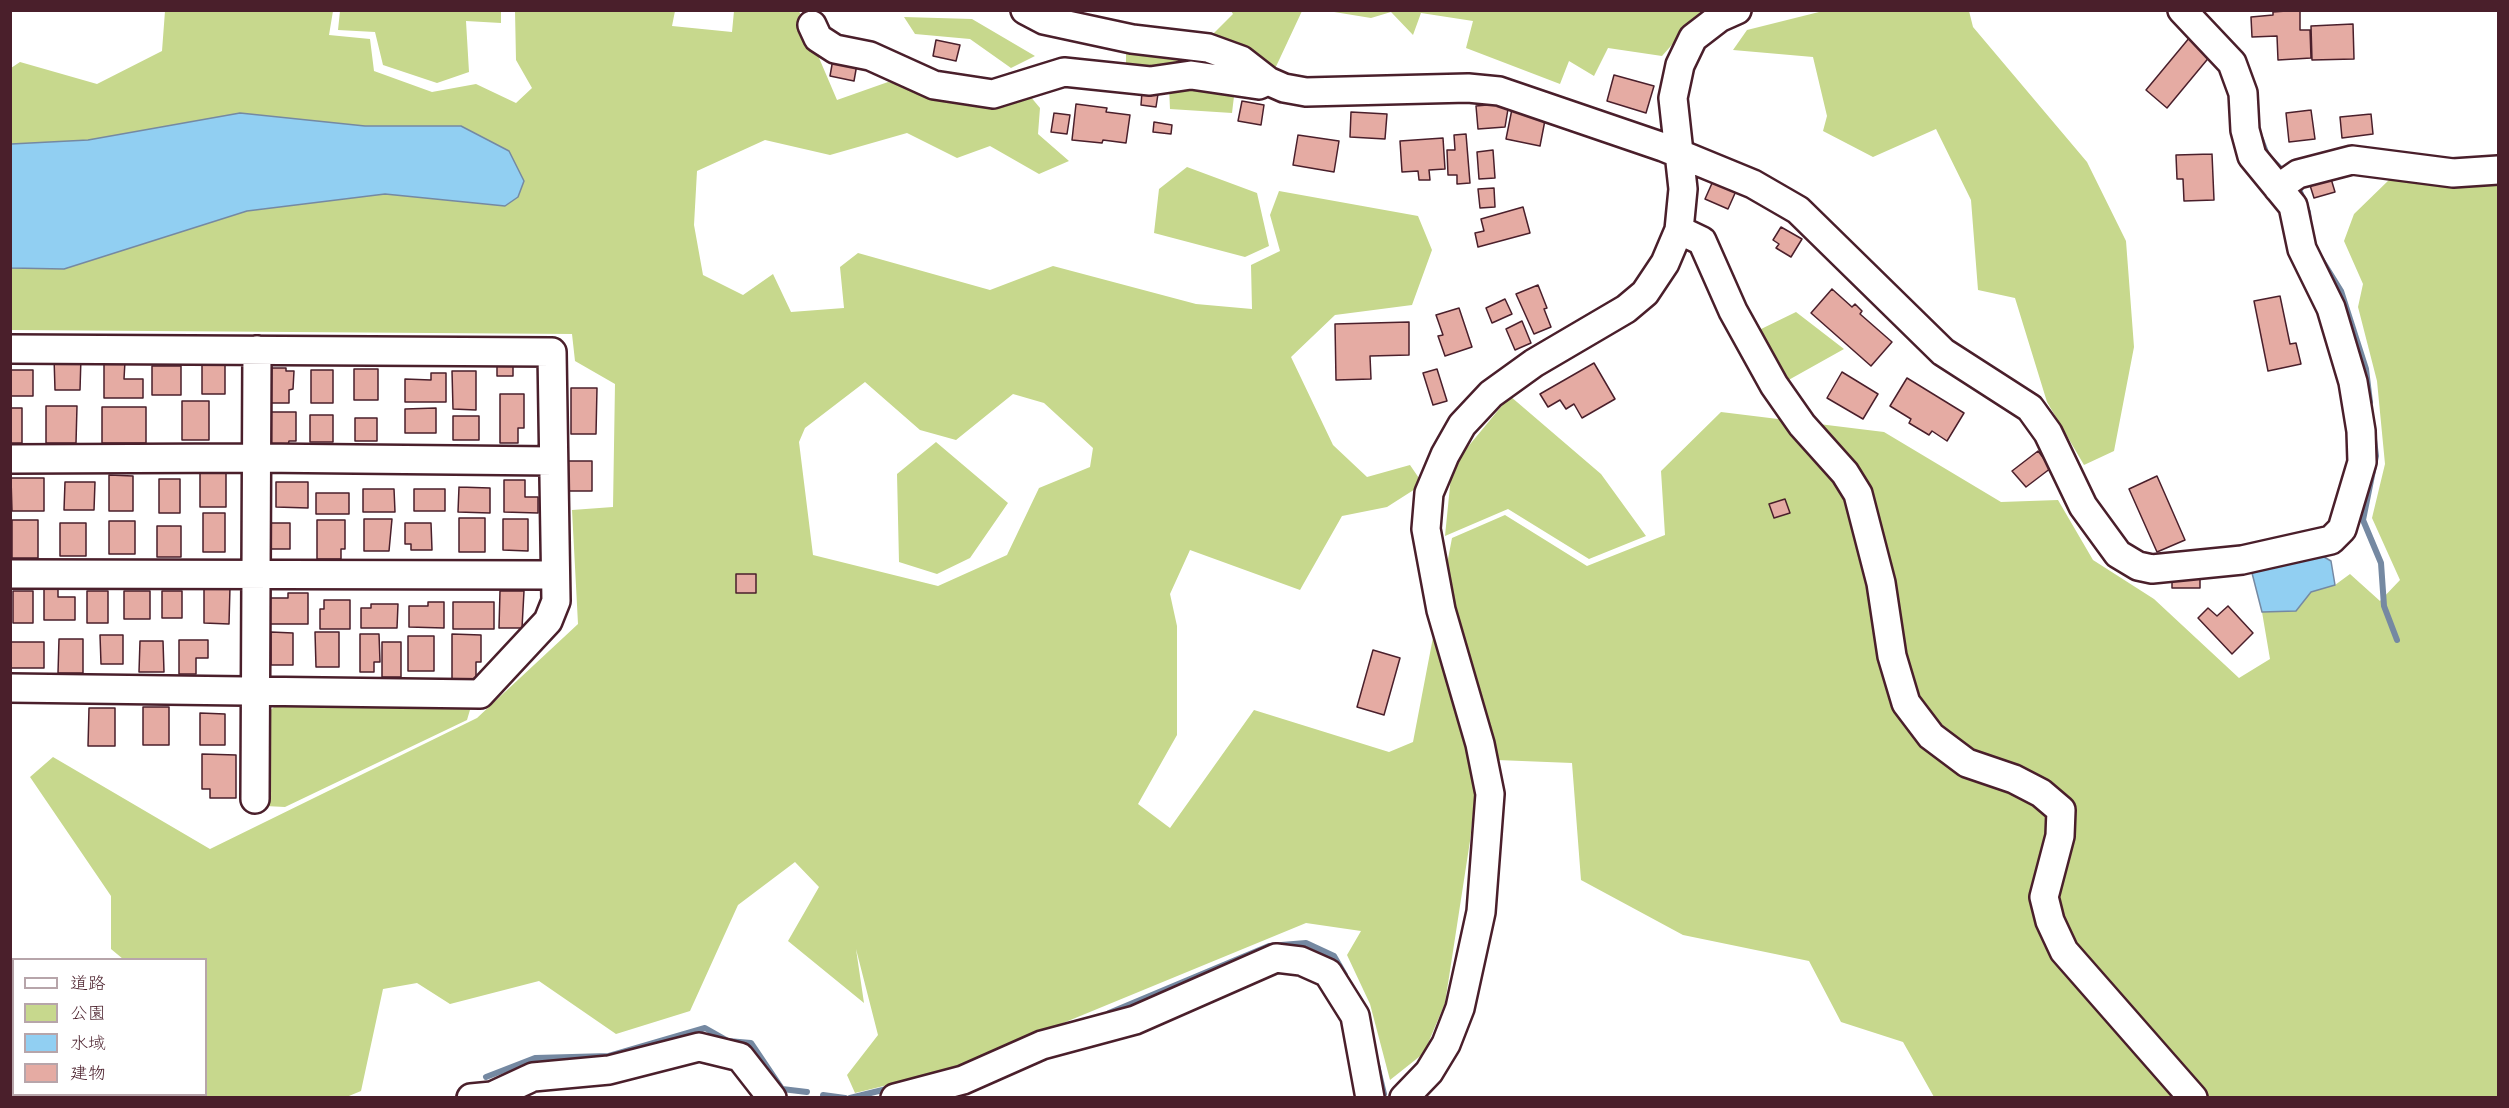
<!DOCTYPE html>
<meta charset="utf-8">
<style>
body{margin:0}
#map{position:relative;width:2509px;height:1108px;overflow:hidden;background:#fff;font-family:"Indie Flower","Klee One",sans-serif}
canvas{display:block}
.frame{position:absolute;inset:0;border:12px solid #4a1f2b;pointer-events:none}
.legend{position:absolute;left:12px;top:958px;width:195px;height:138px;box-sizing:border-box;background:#fff;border:2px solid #b7a5aa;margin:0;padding:8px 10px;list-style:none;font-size:18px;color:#4a1f2b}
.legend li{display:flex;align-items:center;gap:12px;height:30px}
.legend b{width:30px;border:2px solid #b7a5aa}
</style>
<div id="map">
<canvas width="2509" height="1108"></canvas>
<div class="frame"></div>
<ul class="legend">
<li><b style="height:8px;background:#fff"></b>道路</li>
<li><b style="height:16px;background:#c7d88d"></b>公園</li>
<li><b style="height:16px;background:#91cff2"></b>水域</li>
<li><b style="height:16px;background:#e5aba3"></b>建物</li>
</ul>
</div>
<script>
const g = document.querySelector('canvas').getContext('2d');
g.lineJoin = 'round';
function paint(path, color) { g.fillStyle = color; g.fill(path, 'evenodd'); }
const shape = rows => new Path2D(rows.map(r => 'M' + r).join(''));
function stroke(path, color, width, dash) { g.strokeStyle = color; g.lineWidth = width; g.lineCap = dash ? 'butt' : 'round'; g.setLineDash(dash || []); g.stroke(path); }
paint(shape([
 [165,11,333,11,329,35,370,39,374,71,432,92,476,84,516,103,532,88,516,60,515,11,675,11,672,26,732,32,734,11,799,11,837,100,888,82,960,95,1010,72,1040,108,1038,134,1069,161,1039,174,990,146,957,158,907,133,830,155,765,140,697,171,694,225,703,275,743,295,773,274,791,312,844,308,840,267,858,253,990,290,1053,266,1196,304,1252,309,1251,265,1280,251,1270,215,1279,191,1418,216,1432,250,1412,305,1335,315,1291,357,1333,445,1367,477,1410,465,1423,484,1387,507,1342,516,1300,590,1190,550,1170,594,1177,626,1177,735,1138,804,1170,828,1254,710,1389,752,1413,742,1452,538,1505,515,1587,566,1665,535,1661,471,1721,412,1884,432,2001,502,2058,500,2093,560,2154,599,2239,678,2270,659,2262,612,2296,611,2311,592,2335,585,2350,574,2380,601,2400,580,2372,518,2385,464,2377,381,2358,307,2363,284,2344,241,2354,214,2391,178,2498,178,2498,1097,1934,1097,1903,1042,1841,1022,1809,961,1683,935,1581,880,1572,763,1497,760,1478,767,1470,841,1445,1003,1424,1053,1390,1080,1370,1004,1347,955,1361,931,1306,923,949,1070,855,1093,847,1075,878,1035,856,949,864,1003,788,941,819,887,795,862,738,905,690,1011,616,1034,539,981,450,1004,417,983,383,989,361,1091,344,1098,169,1097,169,1095,206,1094,206,960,123,959,111,949,111,896,30,777,53,757,210,849,477,718,578,624,572,510,613,507,615,384,575,361,572,334,11,330,11,268,64,269,247,211,385,194,505,206,461,126,365,126,11,144,11,68,20,62,97,84,162,51],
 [865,382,920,430,956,440,1013,394,1044,403,1093,448,1090,467,1039,488,1007,555,938,586,813,555,799,442,805,428],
 [340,11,501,11,501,23,466,21,469,72,437,83,383,65,375,32,338,30],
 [1231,11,1302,11,1273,73,1210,37,1233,14],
 [1328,11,1702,11,1662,56,1608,48,1594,76,1569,61,1560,84,1466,48,1473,21,1421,13,1413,35,1391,12,1371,18],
 [1823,11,1969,11,1973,27,2087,162,2126,241,2134,347,2114,451,2084,465,2047,402,2015,298,1978,290,1971,200,1936,129,1873,157,1823,131,1827,116,1813,57,1733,50,1747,30],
 [904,17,972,19,1035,56,1011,68,970,39,915,34],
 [1126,53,1210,55,1229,75,1126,71],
 [1169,87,1235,88,1232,113,1170,109],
 [1187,167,1257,193,1269,246,1245,257,1154,233,1159,189],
 [1796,312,1844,349,1785,382,1757,331],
 [1510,396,1601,474,1646,536,1589,559,1508,509,1445,536,1452,466],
 [936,442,1008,503,970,558,937,574,899,562,897,474],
 [472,703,467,720,285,807,265,806,266,714,274,707]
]), '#c7d88d');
const water = shape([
 [240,113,365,126,461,126,509,151,524,181,518,197,505,206,385,194,247,211,64,269,11,268,11,144,88,140,240,113],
 [2319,554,2331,561,2335,585,2311,592,2296,611,2262,612,2252,573,2319,554]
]);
paint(water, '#91cff2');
stroke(water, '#7589a2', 1.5);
stroke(shape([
 [2261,139,2267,155,2284,172],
 [2299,189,2308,212,2309,222],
 [2320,257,2341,291,2366,369,2370,402],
 [2374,439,2376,456,2363,520,2381,563,2384,606,2397,640],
 [1109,1013,1269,946,1306,943,1334,956,1345,975],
 [1377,1065,1384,1094],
 [486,1077,535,1058,609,1056,705,1028,728,1041,751,1043,782,1089,807,1092],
 [823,1095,845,1098],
 [850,1098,891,1088]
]), '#7589a2', 6);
const building = shape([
 [2300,10,2300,30,2310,30,2311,58,2278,60,2277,36,2252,37,2251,17,2273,15,2273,12,2300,10],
 [2353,24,2354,59,2312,60,2311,26,2353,24],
 [2190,37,2211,55,2167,108,2146,90,2190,37],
 [936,40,960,45,956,61,933,56,936,40],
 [833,59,857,64,854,81,830,76,833,59],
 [1614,75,1654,86,1646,113,1607,101,1614,75],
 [1142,92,1158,94,1156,107,1141,105,1142,92],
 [1242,101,1264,105,1261,125,1238,121,1242,101],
 [1509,103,1505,127,1478,129,1476,106,1509,103],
 [1076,104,1107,108,1106,112,1130,115,1126,143,1103,140,1102,143,1072,140,1076,104],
 [1512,109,1546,115,1540,146,1506,139,1512,109],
 [2311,110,2315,139,2289,142,2286,113,2311,110],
 [1351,112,1387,114,1385,139,1350,137,1351,112],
 [1054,113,1070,115,1067,134,1051,132,1054,113],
 [2371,114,2373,134,2342,138,2340,117,2371,114],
 [1154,122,1172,125,1171,134,1153,132,1154,122],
 [1466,134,1470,183,1457,184,1457,175,1448,175,1447,150,1455,150,1454,135,1466,134],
 [1298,135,1339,141,1334,172,1293,165,1298,135],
 [1443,138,1445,169,1429,170,1430,180,1419,180,1418,171,1402,172,1400,141,1443,138],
 [1493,150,1495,178,1479,179,1477,152,1493,150],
 [2212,154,2214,200,2184,201,2183,179,2177,179,2176,155,2212,154],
 [2329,172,2335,192,2314,198,2308,179,2329,172],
 [1713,181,1736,191,1728,209,1705,199,1713,181],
 [1494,188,1495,207,1480,208,1478,189,1494,188],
 [1523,207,1530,233,1478,247,1475,233,1484,231,1481,219,1523,207],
 [1781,227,1802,239,1791,257,1776,248,1779,244,1773,240,1781,227],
 [1538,285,1547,308,1544,309,1551,327,1534,334,1516,294,1538,285],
 [1832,289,1852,307,1855,304,1862,311,1860,314,1892,342,1871,366,1811,313,1832,289],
 [2280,296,2290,344,2296,343,2301,364,2268,371,2254,301,2280,296],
 [1505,299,1512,314,1492,323,1486,308,1505,299],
 [1459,308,1472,347,1445,356,1438,336,1443,335,1436,315,1459,308],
 [1522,321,1531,343,1515,350,1506,329,1522,321],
 [1409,322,1409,355,1370,356,1371,379,1336,380,1335,324,1409,322],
 [54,357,81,357,80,390,55,390,54,357],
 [202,359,225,359,225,394,202,394,202,359],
 [104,361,125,361,124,379,143,379,143,398,104,398,104,361],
 [497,362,513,362,513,376,497,376,497,362],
 [1594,363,1615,399,1582,418,1574,404,1566,409,1560,400,1548,407,1540,394,1594,363],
 [152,366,181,366,181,395,152,395,152,366],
 [270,368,286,368,286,371,294,371,293,389,289,390,289,403,270,403,270,368],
 [354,369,378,369,378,400,354,400,354,369],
 [1437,369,1447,401,1433,405,1423,373,1437,369],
 [10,370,33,370,33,396,10,396,10,370],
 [311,370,333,370,333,403,311,403,311,370],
 [452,371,476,371,476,410,453,409,452,371],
 [1842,372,1878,394,1863,419,1827,398,1842,372],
 [431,373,446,373,446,402,405,402,405,379,431,380,431,373],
 [1907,378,1964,413,1947,441,1932,431,1929,435,1909,423,1911,419,1890,406,1907,378],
 [571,388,597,388,596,434,571,434,571,388],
 [500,394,524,394,524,428,518,428,518,443,500,443,500,394],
 [182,401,209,401,209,440,182,440,182,401],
 [46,406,77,406,76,443,46,443,46,406],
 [102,407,146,407,146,443,102,443,102,407],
 [10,408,22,408,22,443,10,443,10,408],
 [436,408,436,433,405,433,405,409,436,408],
 [270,412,296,412,296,441,289,441,288,445,270,445,270,412],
 [310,415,333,415,333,442,310,442,310,415],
 [453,416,479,416,479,440,453,440,453,416],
 [355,418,377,418,377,441,355,441,355,418],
 [2038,451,2051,468,2026,487,2012,471,2038,451],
 [567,461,592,461,592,491,566,491,567,461],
 [200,473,226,473,226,507,200,507,200,473],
 [109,475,133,476,133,511,109,511,109,475],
 [2157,476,2185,540,2157,552,2129,489,2157,476],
 [11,478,44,478,44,511,12,511,11,478],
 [159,479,180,479,180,513,159,513,159,479],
 [504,480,525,480,525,497,538,497,538,513,504,512,504,480],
 [65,482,95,482,94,510,64,510,65,482],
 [276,482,308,482,308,508,276,507,276,482],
 [459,487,490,488,490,513,458,512,459,487],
 [363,489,394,489,395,512,363,512,363,489],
 [414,489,445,489,445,511,414,511,414,489],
 [316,493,349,493,349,514,316,514,316,493],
 [1785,499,1790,513,1774,518,1769,504,1785,499],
 [203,513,225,513,225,552,203,552,203,513],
 [459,518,485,518,485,552,459,552,459,518],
 [364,519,392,519,389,551,364,551,364,519],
 [503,519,528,519,528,551,503,550,503,519],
 [12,520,38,520,38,558,12,558,12,520],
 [317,520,345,520,345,549,341,549,341,559,317,559,317,520],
 [109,521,135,521,135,554,109,554,109,521],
 [60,523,86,523,86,556,60,556,60,523],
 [270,523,290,523,290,549,270,549,270,523],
 [405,523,431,523,432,550,411,550,411,544,405,544,405,523],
 [157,526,181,526,181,557,157,557,157,526],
 [736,574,756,574,756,593,736,593,736,574],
 [2172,574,2200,574,2200,588,2172,588,2172,574],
 [44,587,58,587,58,597,75,597,75,620,44,620,44,587],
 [204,587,230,587,229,624,204,623,204,587],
 [13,591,33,591,33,623,13,623,13,591],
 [87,591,108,591,108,623,87,623,87,591],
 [124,591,150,591,150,619,124,619,124,591],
 [162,591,182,591,182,618,162,618,162,591],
 [500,591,524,591,522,628,499,628,500,591],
 [288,593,308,593,308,624,270,624,270,598,288,598,288,593],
 [324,600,350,600,350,629,320,629,320,609,324,609,324,600],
 [428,602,444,602,444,628,409,627,409,606,428,606,428,602],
 [453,602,494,602,494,629,453,629,453,602],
 [371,604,398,604,397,628,361,628,361,608,371,608,371,604],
 [2228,606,2253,633,2232,654,2198,618,2208,608,2217,616,2228,606],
 [271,632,293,633,293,665,271,665,271,632],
 [315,632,339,632,339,667,316,667,315,632],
 [360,634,379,634,380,662,374,662,374,672,360,672,360,634],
 [452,634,481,635,481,662,476,662,476,680,452,680,452,634],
 [100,635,123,635,123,664,101,664,100,635],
 [408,636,434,636,434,671,408,671,408,636],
 [59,639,83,639,83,673,58,673,59,639],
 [179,640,208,640,208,658,196,658,196,674,179,674,179,640],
 [140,641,163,641,164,672,139,672,140,641],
 [11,642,44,642,44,668,11,668,11,642],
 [382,642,401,642,401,677,382,677,382,642],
 [1373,650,1400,658,1384,715,1357,707,1373,650],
 [143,707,169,707,169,745,143,745,143,707],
 [89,708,115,708,115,746,88,746,89,708],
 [200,713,225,714,225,745,200,745,200,713],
 [202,754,236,755,236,798,210,798,210,789,202,789,202,754],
 [14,1090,14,1094,75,1094,73,1098,10,1098,14,1090]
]);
paint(building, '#e5aba3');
stroke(building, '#4a1f2b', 1.5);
const minor = shape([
 [1025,10,1044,20,1132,39,1208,48,1241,60,1268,81,1284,88,1306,92,1468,88,1499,91,1663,147,1753,184,1798,210,1943,352,2030,408,2048,433,2083,506,2118,554,2138,566,2152,569,2242,560,2331,540,2342,529,2362,462,2361,431,2353,382,2331,308,2302,249,2293,206,2252,156,2245,130,2243,93,2232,63,2182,10],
 [812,25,818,38,835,49,870,56,934,85,993,94,1064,72,1150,81,1191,75,1259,85,1268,81],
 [2278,188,2298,174,2352,160,2453,173,2498,170],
 [1679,230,1702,241,1733,311,1774,385,1802,425,1845,473,1858,494,1881,583,1892,656,1906,703,1931,736,1967,763,2014,779,2041,793,2061,810,2060,836,2044,897,2050,921,2064,951,2193,1098],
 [10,349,552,352,556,601,548,621,480,694,10,688],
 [10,459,257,458,553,461],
 [10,574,554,575],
 [255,799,257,350],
 [471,1098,492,1096,533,1077,609,1070,699,1047,740,1057,772,1098],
 [895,1098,963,1080,1042,1045,1135,1020,1276,958,1301,961,1328,973,1355,1016,1370,1098],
 [1404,1098,1429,1072,1446,1044,1460,1008,1481,912,1490,794,1480,744,1441,610,1426,529,1429,493,1445,455,1462,425,1491,394,1534,363,1626,309,1645,293,1665,263,1679,230,1683,189,1673,98,1680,65,1693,38,1719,18,1737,10]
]);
stroke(minor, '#4a1f2b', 32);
stroke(minor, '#fff', 27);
</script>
